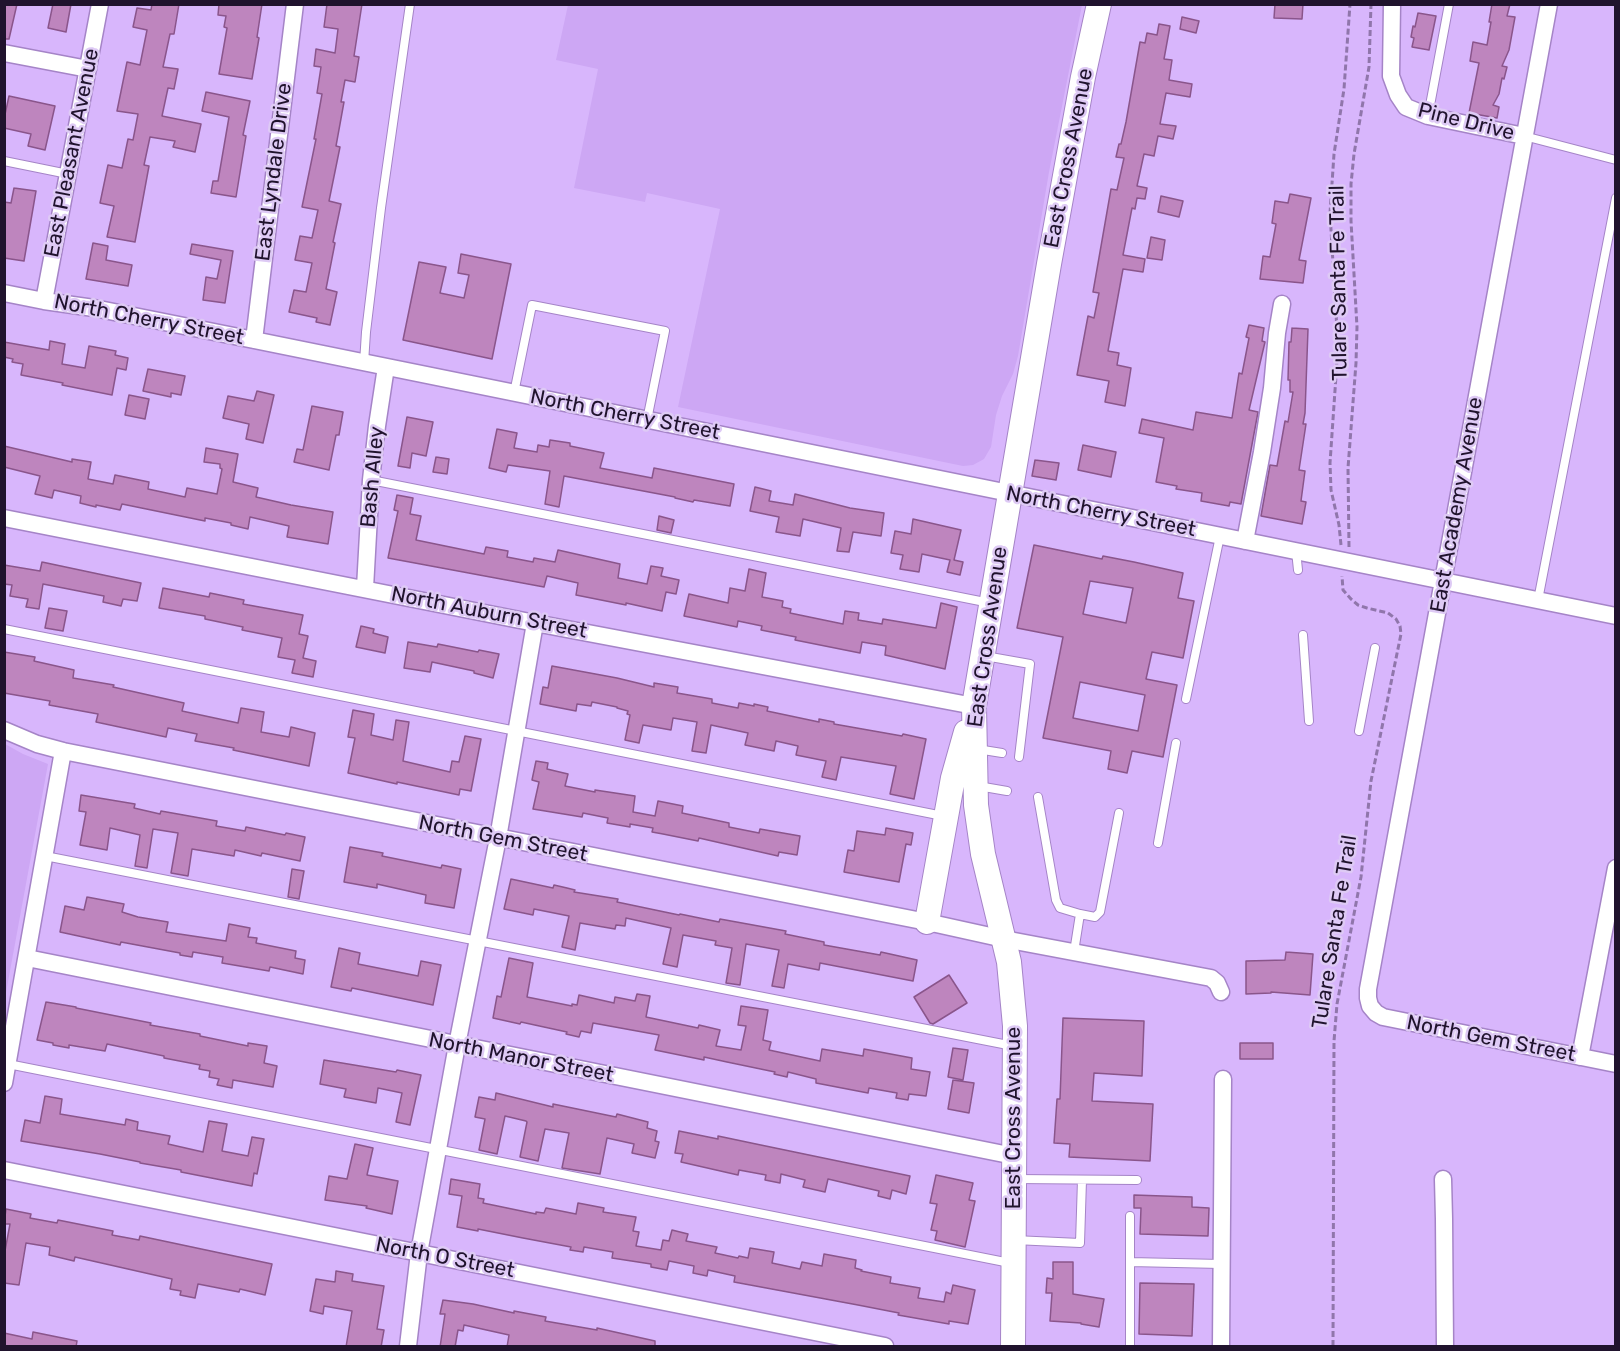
<!DOCTYPE html>
<style>
body{margin:0}
#map{position:relative;width:1620px;height:1351px;overflow:hidden;background:#d8b6fc;font-family:Rubik,sans-serif}
canvas{display:block}
.frame{position:absolute;inset:0;border:6px solid #20132d;pointer-events:none}
</style>
<div id="map">
<canvas width="1620" height="1351"></canvas>
<div class="frame"></div>
</div>
<script>
const g = document.querySelector('canvas').getContext('2d');
g.lineJoin = 'round';
function paint(path, color) { g.fillStyle = color; g.fill(path, 'evenodd'); }
const shape = rows => new Path2D(rows.map(r => 'M' + r).join(''));
function stroke(path, color, width, dash) { g.strokeStyle = color; g.lineWidth = width; g.lineCap = dash ? 'butt' : 'round'; g.setLineDash(dash || []); g.stroke(path); }
function write(font, color, halo, rows, align = 'center') {
  g.font = font + ' Rubik,sans-serif'; g.lineWidth = 5; g.setLineDash([]); g.textBaseline = 'middle'; g.strokeStyle = halo; g.fillStyle = color; for (const [text, x, y, turn = 0] of rows) {
    g.save(); g.translate(x, y); g.rotate((+turn || 0) * Math.PI / 180); g.textAlign = isNaN(turn) ? turn : align; if (halo) g.strokeText(text, 0, 0); g.fillText(text, 0, 0); g.restore();
  }
}
paint(shape([
 [568,5,1082,5,1049,172,1018,356,1013,374,1002,396,996,415,991,447,984,459,973,465,963,466,678,407,720,209,647,193,645,202,574,188,598,69,556,60],
 [5,744,23,754,48,764,5,998]
]), '#cda7f4');
const building = shape([
 [4,4,17,4,9,39,4,39,4,4],
 [53,4,71,4,66,32,48,28,53,4],
 [152,4,179,4,174,34,170,34,163,67,178,69,174,89,168,88,162,116,201,124,195,152,173,147,175,141,150,137,144,165,149,166,135,242,107,237,114,206,100,203,108,165,122,168,128,139,133,140,138,114,117,111,127,62,140,65,147,30,133,27,137,8,151,10,152,4],
 [219,4,262,4,257,37,259,38,252,79,219,74,227,28,224,27,226,16,218,15,219,4],
 [327,4,362,4,354,56,359,57,355,82,345,80,341,102,344,102,336,146,340,147,329,201,341,204,333,242,335,243,326,289,337,292,330,325,316,322,317,318,289,312,294,290,306,292,312,263,295,260,300,236,312,238,318,210,302,207,316,139,314,139,322,94,317,93,321,67,314,66,316,49,335,53,338,29,324,27,327,4],
 [1275,4,1303,4,1302,19,1274,18,1275,4],
 [1492,4,1510,4,1507,16,1515,17,1509,50,1502,66,1507,67,1504,79,1502,78,1499,94,1493,105,1499,107,1497,118,1469,113,1479,63,1470,61,1473,42,1487,45,1491,22,1489,22,1492,4],
 [1418,13,1436,16,1429,50,1412,47,1414,38,1411,37,1413,26,1415,27,1418,13],
 [1182,17,1199,21,1196,33,1180,29,1182,17],
 [1159,24,1170,26,1164,59,1172,60,1169,80,1192,84,1190,97,1166,93,1160,124,1176,126,1173,139,1158,136,1154,156,1144,154,1137,186,1147,188,1145,199,1137,198,1135,209,1132,208,1123,255,1145,259,1143,272,1123,269,1108,351,1119,353,1117,365,1131,368,1125,406,1105,402,1109,381,1077,375,1088,316,1094,318,1099,293,1093,292,1111,189,1117,190,1124,158,1116,157,1119,144,1121,144,1126,122,1140,42,1145,43,1147,33,1157,35,1159,24],
 [206,92,250,101,243,135,246,136,236,197,211,193,213,181,218,181,229,117,202,111,206,92],
 [9,96,55,106,45,150,28,146,31,134,4,128,4,119,9,96],
 [14,188,36,191,24,261,4,258,4,202,11,203,14,188],
 [1290,194,1311,198,1299,260,1306,261,1303,283,1260,279,1263,256,1270,257,1276,224,1272,223,1275,201,1288,203,1290,194],
 [1161,196,1183,201,1179,217,1158,212,1161,196],
 [1151,237,1165,240,1162,260,1147,258,1151,237],
 [93,243,108,246,106,260,132,265,128,286,86,279,93,243],
 [192,244,233,251,225,303,203,300,206,277,217,279,221,260,190,254,192,244],
 [461,254,511,264,492,359,403,340,419,262,446,267,440,293,464,298,469,275,458,273,461,254],
 [1249,325,1264,328,1262,341,1265,342,1249,410,1258,412,1241,504,1230,502,1229,506,1201,501,1202,493,1176,489,1177,486,1156,482,1164,438,1139,433,1142,419,1193,430,1196,412,1232,418,1239,373,1242,374,1249,338,1246,337,1249,325],
 [1292,328,1308,329,1305,413,1303,424,1306,424,1299,470,1305,471,1301,501,1306,502,1302,524,1261,516,1270,465,1277,466,1285,421,1288,422,1293,392,1290,392,1290,380,1288,380,1289,342,1291,342,1292,328],
 [50,341,65,344,62,364,85,368,89,346,116,351,115,355,128,358,126,370,117,368,112,395,62,385,63,383,21,375,23,364,12,362,13,359,4,357,4,342,49,350,50,341],
 [148,369,185,376,181,395,171,393,171,397,143,391,148,369],
 [257,391,274,395,263,443,246,439,249,424,223,418,228,396,254,401,257,391],
 [129,395,149,399,145,419,125,415,129,395],
 [312,406,343,412,339,435,336,435,329,470,294,462,297,449,303,450,312,406],
 [407,417,433,422,426,456,412,453,410,468,398,466,407,417],
 [497,429,517,433,514,448,537,452,538,445,549,447,550,440,570,443,570,446,604,453,600,468,652,478,654,468,734,484,730,506,694,500,693,502,675,498,675,497,564,476,559,507,545,504,550,471,508,465,506,472,489,468,497,429],
 [1083,445,1116,452,1111,477,1078,470,1083,445],
 [4,446,72,462,72,459,91,462,88,479,113,484,115,475,149,482,148,489,185,497,187,488,217,494,222,469,220,468,220,464,204,462,206,448,238,454,233,482,258,488,256,497,291,505,333,512,328,544,287,537,289,526,250,517,248,529,231,525,231,523,205,518,205,521,122,504,120,510,96,505,96,507,80,503,81,496,54,490,52,498,35,494,40,476,4,467,4,446],
 [436,457,449,459,447,474,433,472,436,457],
 [1035,460,1059,463,1056,480,1032,476,1035,460],
 [755,487,771,491,769,501,793,505,795,494,850,508,884,513,881,536,853,532,849,552,837,551,841,528,803,519,800,536,776,532,779,517,750,511,755,487],
 [397,495,413,498,410,514,421,516,416,540,484,554,486,547,508,551,507,557,533,562,534,558,555,562,558,550,620,564,618,578,647,584,651,566,663,568,661,576,679,580,676,594,666,592,662,611,626,603,626,605,576,595,578,583,547,576,544,587,388,558,398,511,394,510,397,495],
 [659,516,674,520,671,533,657,530,659,516],
 [913,519,961,530,954,560,963,562,960,575,947,572,950,560,922,554,919,572,900,569,903,555,891,553,895,531,911,534,913,519],
 [1034,545,1102,559,1103,556,1134,562,1183,573,1178,598,1194,601,1183,658,1152,652,1146,679,1177,685,1163,757,1132,751,1127,773,1108,769,1111,751,1043,738,1063,637,1017,628,1034,545],
 [1090,581,1133,588,1126,623,1083,614,1090,581],
 [1080,682,1145,695,1138,731,1073,718,1080,682],
 [42,562,141,583,137,601,123,599,121,606,103,602,104,596,43,584,39,609,26,607,28,599,10,596,12,585,4,584,4,565,40,571,42,562],
 [749,569,766,573,762,597,783,601,782,607,791,609,790,613,843,624,845,611,859,613,858,620,882,624,883,619,936,628,941,603,957,607,945,669,885,655,886,646,862,642,860,653,795,640,796,637,761,630,762,626,738,621,737,627,684,616,689,594,728,603,730,588,745,591,749,569],
 [163,588,209,597,210,593,244,600,243,604,303,615,299,634,308,636,303,658,316,661,313,677,292,673,295,660,278,657,282,638,242,630,243,627,205,619,205,616,159,608,163,588],
 [49,608,67,611,63,631,45,628,49,608],
 [361,626,374,629,373,633,388,637,385,653,356,647,361,626],
 [408,642,437,647,438,644,478,652,479,650,499,654,493,678,474,673,474,671,432,662,430,672,404,668,408,642],
 [4,652,35,657,34,661,74,670,73,678,114,685,113,687,184,703,182,711,238,723,241,708,264,712,261,732,289,737,291,727,315,733,309,766,233,750,234,748,195,741,197,734,168,728,166,737,96,722,98,714,49,705,50,701,4,693,4,652],
 [552,666,617,678,654,687,654,683,678,687,677,693,712,699,712,703,738,708,739,703,754,706,754,704,768,707,767,711,819,722,819,719,834,722,834,724,902,736,903,734,926,739,914,799,890,794,896,766,841,757,836,780,822,777,826,761,796,755,798,746,776,741,774,751,745,745,748,733,711,725,706,753,692,751,697,722,673,718,671,730,643,725,639,743,625,740,630,715,627,714,628,711,617,708,617,707,592,702,591,706,577,704,576,711,540,704,543,687,548,688,552,666],
 [353,710,374,714,371,735,393,740,396,720,409,722,403,761,450,772,452,761,459,762,465,736,481,739,471,791,460,789,459,795,397,782,397,784,348,773,355,738,348,737,353,710],
 [536,761,548,763,547,769,568,774,565,786,595,792,595,790,635,796,633,812,655,816,658,801,683,806,682,813,729,823,729,827,759,833,760,829,800,836,797,855,779,852,778,856,699,838,698,841,663,834,652,832,653,828,630,824,630,827,607,823,608,818,583,813,582,817,533,809,539,782,532,780,536,761],
 [81,795,135,804,134,808,160,814,161,811,217,821,216,826,245,831,246,827,285,835,286,833,305,837,300,861,262,853,261,856,235,850,234,856,192,849,188,876,171,873,178,833,153,829,147,868,135,866,140,835,110,828,107,850,80,845,86,812,79,811,81,795],
 [886,828,913,833,911,845,906,844,899,882,844,872,848,850,854,851,857,831,885,835,886,828],
 [350,847,383,853,382,856,441,868,442,865,461,869,454,908,425,903,426,895,377,884,377,888,344,882,350,847],
 [292,869,304,871,299,899,288,897,292,869],
 [511,879,553,888,554,885,567,888,575,890,574,892,618,899,617,902,679,915,680,914,719,922,720,919,786,931,785,934,824,942,824,945,880,955,881,952,917,960,913,981,820,963,819,970,788,964,784,988,772,986,779,950,746,944,740,985,726,983,732,948,715,945,716,941,683,935,677,967,663,964,671,928,626,918,625,926,616,925,615,929,580,923,575,950,562,947,569,916,534,909,533,915,504,909,511,879],
 [87,897,124,904,122,912,138,917,168,922,166,932,226,941,229,924,250,928,248,937,257,938,256,943,296,951,295,958,305,960,303,974,270,967,269,971,222,963,223,957,193,952,192,957,180,955,180,953,121,942,120,945,60,932,65,906,84,910,87,897],
 [339,948,360,953,358,964,418,976,421,961,441,965,433,1005,352,988,351,991,331,987,339,948],
 [1286,952,1313,954,1310,995,1271,992,1271,993,1246,994,1246,961,1285,960,1286,952],
 [509,958,533,963,527,997,572,1006,572,1004,577,1005,579,995,614,1003,615,997,635,1001,637,994,650,996,646,1017,698,1028,699,1025,720,1030,716,1046,741,1050,746,1026,738,1025,741,1006,768,1010,763,1040,771,1042,769,1050,820,1061,822,1049,863,1056,864,1049,912,1058,911,1069,930,1072,926,1096,909,1094,908,1100,896,1098,897,1093,869,1088,868,1093,816,1083,816,1079,788,1072,787,1077,774,1074,775,1072,727,1062,704,1057,704,1060,655,1050,659,1035,593,1023,591,1033,581,1031,579,1037,566,1034,567,1032,521,1022,520,1024,493,1018,497,996,501,997,509,958],
 [949,975,967,1003,933,1024,930,1023,914,997,949,975],
 [46,1002,76,1007,76,1008,151,1023,150,1025,200,1034,200,1036,248,1046,248,1043,267,1046,264,1063,277,1066,273,1087,233,1080,232,1088,217,1085,219,1079,209,1077,210,1071,199,1069,200,1065,164,1058,164,1056,107,1044,105,1051,69,1045,69,1048,53,1045,53,1043,37,1040,46,1002],
 [1063,1018,1144,1021,1142,1076,1094,1073,1092,1101,1153,1104,1150,1161,1069,1157,1070,1144,1054,1143,1057,1099,1060,1099,1063,1018],
 [1240,1043,1273,1043,1273,1059,1240,1059,1240,1043],
 [953,1048,968,1050,963,1080,948,1077,953,1048],
 [324,1060,396,1072,397,1070,421,1075,410,1125,396,1122,402,1093,378,1088,376,1103,344,1097,346,1089,320,1084,324,1060],
 [953,1080,974,1083,969,1113,948,1109,953,1080],
 [496,1093,553,1107,553,1104,616,1117,617,1114,648,1122,647,1128,657,1131,655,1141,659,1142,655,1158,632,1153,634,1144,607,1138,600,1174,562,1168,569,1133,545,1129,538,1161,520,1157,527,1122,526,1121,505,1116,497,1154,479,1150,485,1119,475,1117,479,1097,495,1100,496,1093],
 [45,1096,62,1099,60,1114,125,1125,126,1119,138,1122,137,1130,170,1136,168,1144,203,1152,209,1121,227,1124,222,1151,248,1156,252,1137,264,1139,257,1174,254,1173,252,1186,181,1172,181,1170,140,1163,140,1162,100,1154,21,1141,25,1120,40,1123,45,1096],
 [679,1131,718,1139,718,1136,756,1144,910,1176,906,1194,892,1190,890,1199,878,1196,879,1191,828,1179,825,1192,803,1187,805,1180,781,1174,780,1183,765,1180,766,1175,739,1170,738,1175,681,1162,683,1154,675,1153,679,1131],
 [355,1144,373,1148,367,1175,398,1181,392,1214,366,1208,367,1206,325,1200,329,1176,347,1179,355,1144],
 [936,1175,973,1183,969,1200,975,1201,965,1247,935,1240,937,1231,931,1230,937,1204,930,1203,936,1175],
 [451,1179,480,1184,478,1198,484,1199,483,1203,536,1214,536,1212,544,1213,546,1208,576,1214,578,1203,604,1208,603,1212,636,1217,633,1231,639,1232,636,1246,661,1250,663,1240,669,1241,672,1230,688,1234,686,1241,717,1247,715,1253,738,1258,739,1256,748,1258,750,1248,774,1252,772,1263,800,1269,802,1262,822,1266,824,1254,856,1260,855,1268,862,1270,861,1271,891,1277,890,1283,920,1288,918,1298,944,1302,946,1292,951,1294,953,1285,975,1290,968,1324,949,1321,949,1324,898,1315,899,1313,858,1305,734,1282,735,1276,708,1270,707,1276,693,1273,694,1266,669,1261,667,1270,651,1267,651,1264,612,1258,613,1252,584,1247,583,1252,570,1250,571,1247,523,1238,478,1229,478,1231,457,1227,462,1196,449,1194,451,1179],
 [1134,1195,1192,1197,1192,1207,1209,1208,1208,1236,1140,1234,1141,1208,1134,1208,1134,1195],
 [6,1209,31,1214,30,1218,57,1223,58,1220,113,1231,112,1235,139,1240,140,1236,272,1264,265,1295,240,1289,239,1292,198,1284,195,1298,180,1295,181,1291,170,1289,172,1279,75,1257,74,1261,49,1255,50,1247,26,1243,19,1285,4,1283,4,1256,10,1224,4,1224,6,1209],
 [1053,1262,1073,1262,1073,1294,1104,1299,1099,1327,1081,1324,1081,1323,1050,1321,1052,1293,1046,1293,1047,1278,1053,1279,1053,1262],
 [336,1271,353,1274,352,1281,384,1286,377,1329,384,1330,381,1347,346,1347,352,1311,324,1306,323,1314,310,1311,316,1279,335,1282,336,1271],
 [1140,1283,1194,1284,1192,1336,1139,1334,1140,1283],
 [443,1300,473,1304,514,1313,514,1311,546,1317,545,1321,597,1330,597,1328,655,1341,655,1347,507,1347,509,1335,464,1325,463,1331,458,1330,455,1347,440,1347,445,1314,440,1314,443,1300],
 [33,1332,77,1341,76,1347,4,1347,4,1333,32,1339,33,1332]
]);
paint(building, '#be85be');
stroke(building, '#8a558b', 1.5);
const lane = shape([
 [1428,116,1449,4],
 [1524,136,1616,160],
 [4,161,68,174],
 [364,363,366,332,381,208,410,4],
 [514,393,532,305,665,331,647,420],
 [371,480,990,603],
 [1296,551,1298,570],
 [1538,600,1616,198],
 [4,629,943,816],
 [1303,635,1309,721],
 [985,656,1030,664,1019,757],
 [1186,699,1220,536],
 [1359,731,1375,648],
 [977,749,1002,753],
 [978,786,1007,791],
 [1038,797,1056,900,1060,908,1080,914,1095,917,1100,912,1119,813],
 [1158,843,1176,743],
 [45,856,1013,1046],
 [1074,952,1080,914],
 [8,1064,1010,1263],
 [1015,1179,1137,1180],
 [1014,1240,1080,1243,1082,1180],
 [1130,1262,1221,1264],
 [1130,1346,1130,1216]
]);
const street = shape([
 [1392,4,1391,76,1398,95,1406,107,1428,116,1524,136],
 [1549,4,1368,989,1368,998,1370,1006,1376,1013,1383,1017,1616,1064],
 [4,53,88,69],
 [4,293,44,301,94,308,254,340,1616,616],
 [44,301,100,4],
 [254,340,295,4],
 [4,518,535,623,974,706],
 [1245,541,1262,452,1272,388,1277,333,1282,304],
 [365,588,371,480,377,426,386,367],
 [4,730,37,744,63,751,927,922,1004,939,1211,978,1217,983,1221,992],
 [27,958,1014,1156],
 [1580,1057,1616,868],
 [4,1083,63,751],
 [4,1170,885,1346],
 [1443,1179,1444,1219,1445,1346],
 [408,1346,419,1253,457,1045,498,838,535,623],
 [1221,1346,1223,1079]
]);
const secondary = shape([
 [927,922,953,778,966,732],
 [1013,1346,1015,1026,1009,962,983,854,976,805,974,706,1049,264,1083,77,1099,4]
]);
stroke(lane, '#a584c7', 10);
stroke(street, '#a584c7', 19);
stroke(secondary, '#a584c7', 26);
stroke(shape([
 [1341,545,1339,525,1331,490,1330,463,1338,347,1330,213,1334,154,1344,89,1350,4],
 [1349,547,1348,468,1356,363,1357,327,1351,221,1351,184,1354,154,1369,67,1371,4],
 [1333,1346,1334,1041,1337,1004,1361,877,1371,781,1401,634,1400,626,1396,619,1388,613,1367,608,1358,605,1351,599,1343,590,1342,576]
]), '#9076ab', 3, [6, 3]);
stroke(lane, '#fff', 8);
stroke(street, '#fff', 16);
stroke(secondary, '#fff', 24);
write('21px', '#20132d', '#decaf5', [
 ["Pine Drive",1466,122,14],
 ["East Pleasant Avenue",72,153,-79],
 ["East Cross Avenue",1069,158,-79],
 ["East Lyndale Drive",274,172,-83],
 ["Tulare Santa Fe Trail",1339,283,-91],
 ["North Cherry Street",149,320,11],
 ["North Cherry Street",625,415,11],
 ["Bash Alley",373,477,-85],
 ["East Academy Avenue",1457,505,-80],
 ["North Cherry Street",1101,512,11],
 ["North Auburn Street",489,613,11],
 ["East Cross Avenue",988,637,-82],
 ["North Gem Street",503,839,11],
 ["Tulare Santa Fe Trail",1335,932,-81],
 ["North Gem Street",1491,1039,11],
 ["North Manor Street",521,1058,11],
 ["East Cross Avenue",1014,1118,-90],
 ["North O Street",445,1258,11]
]);
</script>
